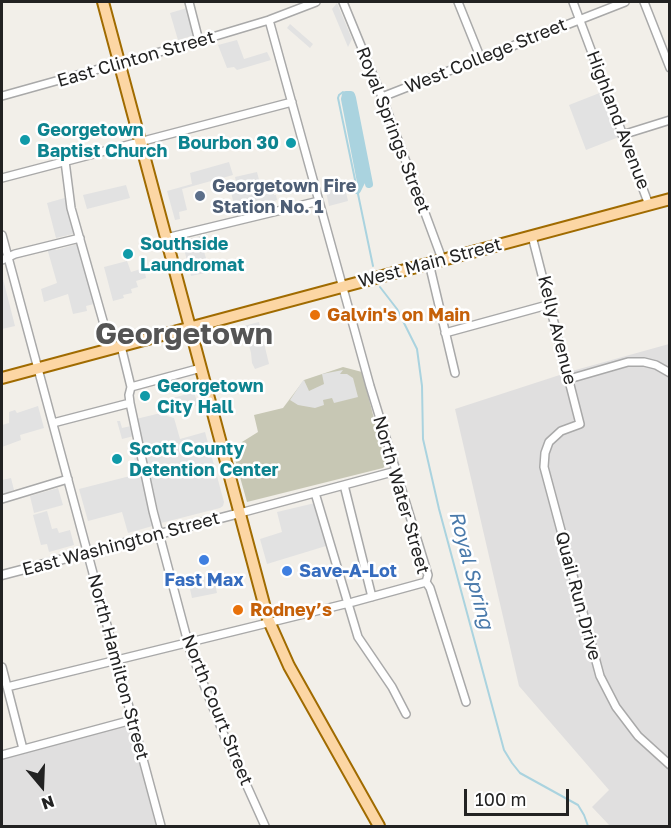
<!DOCTYPE html>
<meta charset="utf-8">
<style>
body{margin:0}
#map{position:relative;width:671px;height:828px;overflow:hidden;background:#f2efe9;font-family:"Golos Text",sans-serif}
canvas{display:block}
.frame{position:absolute;inset:0;border:3px solid #222;pointer-events:none}
.north{position:absolute;left:12px;top:756px;width:60px;height:60px;-webkit-text-stroke:4px #fff;paint-order:stroke;rotate:161deg;font-size:16px;font-weight:700;line-height:24px;text-align:center;color:#222}
.north::after{content:'';display:block;margin:auto;width:21px;height:27px;background:#222;clip-path:polygon(50% 0,100% 100%,50% 72%,0 100%)}
.scale{position:absolute;left:464px;top:789px;width:105px;height:27px;box-sizing:border-box;border:3px solid #222;border-top:0;padding-left:8px;font-size:18px;line-height:21px;white-space:nowrap;color:#222;-webkit-text-stroke:4px #fff;paint-order:stroke}
</style>
<div id="map">
<canvas width="671" height="828"></canvas>
<div class="frame"></div>
<div class="north">N</div>
<div class="scale">100 m</div>
</div>
<script>
const g = document.querySelector('canvas').getContext('2d');
g.lineJoin = 'round';
function paint(path, color) { g.fillStyle = color; g.fill(path, 'evenodd'); }
const shape = rows => new Path2D(rows.map(r => 'M' + r).join(''));
function stroke(path, color, width, dash) { g.strokeStyle = color; g.lineWidth = width; g.lineCap = dash ? 'butt' : 'round'; g.setLineDash(dash || []); g.stroke(path); }
function write(font, color, halo, rows, align = 'center') {
  g.font = font + ' "Golos Text",sans-serif'; g.lineWidth = 5; g.setLineDash([]); g.textBaseline = 'middle'; g.strokeStyle = halo; g.fillStyle = color; for (const [text, x, y, turn = 0] of rows) {
    g.save(); g.translate(x, y); g.rotate((+turn || 0) * Math.PI / 180); g.textAlign = isNaN(turn) ? turn : align; if (halo) g.strokeText(text, 0, 0); g.fillText(text, 0, 0); g.restore();
  }
}
paint(shape([
 [669,344,669,826,610,826,592,807,609,790,519,686,455,409,572,371],
 [129,724,156,826,2,826,2,758]
]), '#e0dfdf');
paint(shape([
 [343,367,362,372,386,465,383,468,247,502,233,452,242,442,258,432,254,415,283,408,304,380]
]), '#c7c7b4');
paint(shape([
 [337,3,352,39,348,47,332,9],
 [187,8,195,35,178,40,170,13],
 [290,24,313,44,310,48,287,28],
 [237,40,244,59,267,52,271,60,237,70,234,67,227,68,218,45],
 [602,92,619,137,586,150,569,105],
 [229,162,233,175,182,189,187,210,179,212,180,219,175,220,167,191,192,184,190,173],
 [257,172,262,191,272,189,274,195,276,195,277,200,272,202,274,208,237,217,230,188,237,186,235,177],
 [344,183,348,201,329,206,325,187],
 [126,185,130,198,87,209,83,195],
 [68,197,77,233,56,238,47,203],
 [207,234,208,239,203,248,210,272,191,276,182,241],
 [81,243,100,313,97,314,94,304,86,306,87,311,73,314,68,294,44,302,41,289,57,283,47,248,54,246,56,250],
 [127,261,131,272,144,268,146,278,136,281,138,287,131,289,132,293,123,295,124,298,113,301,104,267],
 [2,275,15,326,2,329],
 [259,322,269,364,255,369,252,363,251,353,244,326],
 [343,370,340,374,347,374,353,378,358,397,334,403,332,398,323,400,324,405,315,408,298,405,290,400,302,382,304,380,309,391,324,384,322,374],
 [194,392,198,405,170,413,166,400],
 [38,406,44,428,20,435,21,440,2,447,2,425,9,423,9,412,15,410,17,413],
 [165,412,167,416,174,418,180,439,205,432,224,502,223,506,220,508,161,523,136,419],
 [117,421,120,421,122,428,131,426,134,436,122,439],
 [140,455,156,525,128,533,122,512,88,521,79,489,138,474,134,457],
 [11,478,14,490,2,494,2,480],
 [58,488,63,505,34,513,30,496],
 [315,503,326,546,267,564,260,539,282,532,277,512],
 [47,511,52,529,57,528,59,533,70,530,74,545,49,552,47,544,41,545,33,515],
 [213,575,217,593,192,598,188,580]
]), '#e2e2e2');
stroke(shape([
 [343,92,339,95,338,98,373,266],
 [380,287,397,309,417,349,422,386,423,439,439,509,504,750,512,763,520,773,578,805,584,815,588,826]
]), '#aad3df', 2);
stroke(shape([
 [357,190,361,182,345,99,346,95,351,95,352,98,369,184]
]), '#aad3df', 8);
const minor = shape([
 [189,2,199,41],
 [343,2,382,97,442,259],
 [458,2,481,59],
 [573,2,649,205],
 [644,2,670,68],
 [269,20,370,386,428,575,426,582,430,588,466,702],
 [2,96,199,41,269,20,316,2],
 [382,97,625,2],
 [622,135,670,120],
 [65,161,71,208,111,349],
 [2,178,292,102],
 [2,235,161,826],
 [532,236,580,424,561,431,549,442,545,453,544,467,600,676,616,707,638,736,670,765],
 [166,238,319,201],
 [2,260,15,254,80,238],
 [429,263,455,373],
 [445,333,551,304],
 [121,346,131,387,129,395,130,403,153,511,190,650,224,735,265,826],
 [569,379,628,362,644,362,656,365,670,373],
 [131,387,201,368],
 [53,423,130,403],
 [344,485,372,597],
 [315,493,358,637,392,687,406,714],
 [2,499,68,479],
 [240,513,396,471],
 [2,667,23,749],
 [7,687,353,602,426,582],
 [2,755,132,720]
]);
const tertiary = shape([
 [2,575,240,513]
]);
const primary = shape([
 [103,2,268,619,289,666,379,826],
 [2,378,670,199]
]);
stroke(minor, '#a9a9a9', 10);
stroke(tertiary, '#a9a9a9', 11);
stroke(primary, '#a06b00', 14);
stroke(minor, '#fff', 7);
stroke(tertiary, '#fff', 8);
stroke(primary, '#fcd6a4', 10);
for (const [x, y, r, color] of [
 [25,140,6,"#0f9aa8"],
 [291,143,6,"#0f9aa8"],
 [200,196,6,"#5c6f8a"],
 [128,254,6,"#0f9aa8"],
 [315,315,6,"#e8710a"],
 [145,396,6,"#0f9aa8"],
 [117,459,6,"#0f9aa8"],
 [204,560,6,"#3f7fe0"],
 [287,571,6,"#3f7fe0"],
 [238,610,6,"#e8710a"]
]) { const dot = new Path2D(); dot.arc(x, y, r, 0, 2 * Math.PI); g.fillStyle = color; g.fill(dot); stroke(dot, '#fff', 2); }
write('18px', '#222', '#fff', [
 ["West College Street",486,56,-22],
 ["East Clinton Street",136,59,-16],
 ["Highland Avenue",618,120,69],
 ["Royal Springs Street",393,130,69],
 ["West Main Street",430,263,-15],
 ["Kelly Avenue",557,330,76],
 ["North Water Street",401,495,74],
 ["East Washington Street",121,544,-15],
 ["Quail Run Drive",578,596,75],
 ["North Hamilton Street",118,667,75],
 ["North Court Street",217,710,68]
]);
write('bold 18px', '#0d838f', '#fff', [
 ["Georgetown",37,130],
 ["Baptist Church",37,151],
 ["Bourbon 30",279,143,"right"],
 ["Southside",140,244],
 ["Laundromat",140,265],
 ["Georgetown",157,386],
 ["City Hall",157,407],
 ["Scott County",129,449],
 ["Detention Center",129,470]
], 'left');
write('bold 18px', '#4e5e75', '#fff', [
 ["Georgetown Fire",212,186],
 ["Station No. 1",212,207]
], 'left');
write('bold 18px', '#c56008', '#fff', [
 ["Galvin's on Main",327,315],
 ["Rodney’s",250,610]
], 'left');
write('bold 18px', '#366cbe', '#fff', [
 ["Save-A-Lot",299,571],
 ["Fast Max",204,580,"center"]
], 'left');
write('italic 20px', '#4a7aab', '#fff', [
 ["Royal Spring",471,570,75]
]);
write('bold 30px', '#555', '#fff', [
 ["Georgetown",184,334]
]);
</script>
